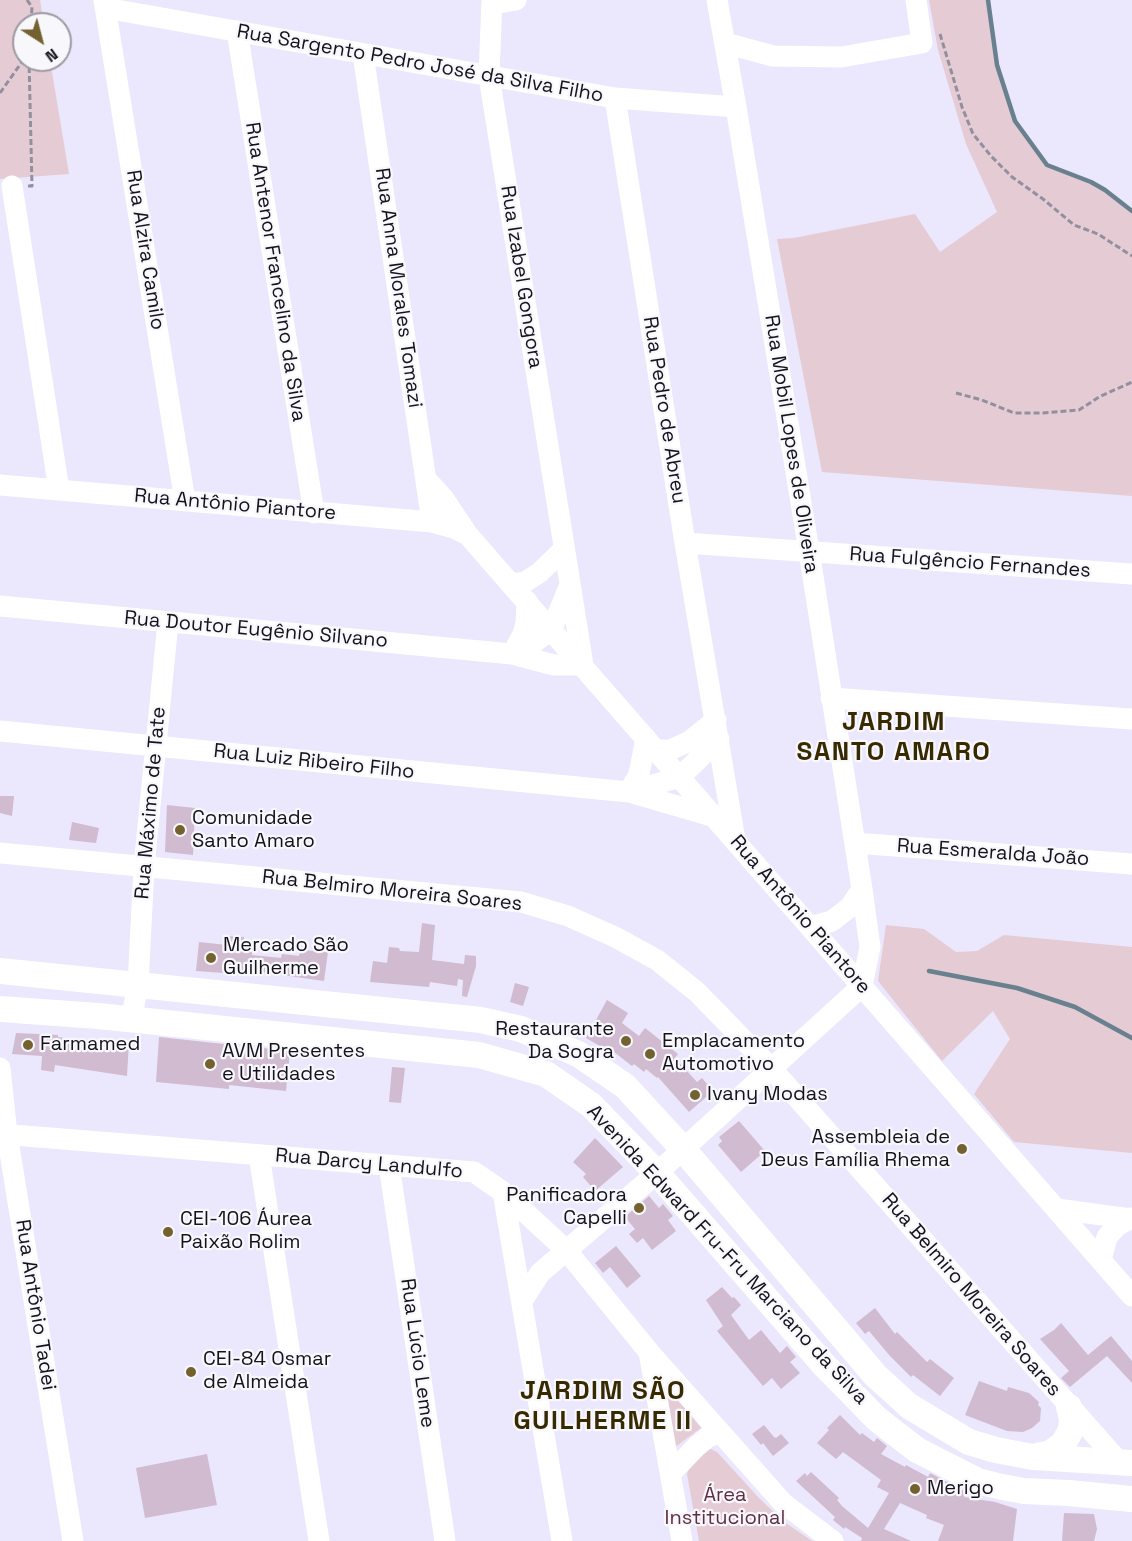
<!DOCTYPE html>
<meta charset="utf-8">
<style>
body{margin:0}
#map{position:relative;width:1132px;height:1541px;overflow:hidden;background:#ebe7fd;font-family:"Space Grotesk",sans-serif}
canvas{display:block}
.north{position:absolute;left:12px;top:12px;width:60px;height:60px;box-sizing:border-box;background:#f8f7fc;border:2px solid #9d9ba2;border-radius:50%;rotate:144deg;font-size:16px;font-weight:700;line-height:24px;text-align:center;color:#14121b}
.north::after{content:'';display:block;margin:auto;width:21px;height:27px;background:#736230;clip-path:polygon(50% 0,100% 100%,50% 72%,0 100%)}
</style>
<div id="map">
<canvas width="1132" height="1541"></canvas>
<div class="north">N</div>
</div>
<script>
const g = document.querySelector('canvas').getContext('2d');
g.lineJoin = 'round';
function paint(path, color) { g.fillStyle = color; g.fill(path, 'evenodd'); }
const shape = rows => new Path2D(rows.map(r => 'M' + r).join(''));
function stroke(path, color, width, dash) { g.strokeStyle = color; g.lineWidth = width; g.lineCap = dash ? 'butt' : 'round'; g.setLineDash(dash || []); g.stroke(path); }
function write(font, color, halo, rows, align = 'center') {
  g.font = font + ' "Space Grotesk",sans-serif'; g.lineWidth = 4.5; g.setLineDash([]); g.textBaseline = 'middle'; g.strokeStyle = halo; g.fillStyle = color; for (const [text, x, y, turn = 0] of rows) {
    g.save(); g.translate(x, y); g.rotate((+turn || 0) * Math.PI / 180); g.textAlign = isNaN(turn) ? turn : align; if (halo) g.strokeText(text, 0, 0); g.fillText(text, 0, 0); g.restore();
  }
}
paint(shape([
 [0,0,40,0,44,24,24,24,24,60,50,60,69,174,0,179],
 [929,0,988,0,997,65,1015,121,1047,165,1091,182,1105,190,1132,211,1132,496,822,472,777,239,794,238,915,214,940,252,997,212,966,144,938,50],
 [886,925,924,929,956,952,977,951,1004,935,1132,947,1132,1153,1014,1142,974,1094,1010,1039,993,1011,942,1061,878,981],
 [663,1380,701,1428,675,1447],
 [704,1449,711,1449,717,1452,759,1498,783,1521,812,1541,699,1541,687,1474,690,1465]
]), '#e5cbd3');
stroke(shape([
 [988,0,997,65,1015,121,1047,165,1091,182,1105,190,1132,211],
 [929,971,1017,988,1075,1007,1132,1038]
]), '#69808f', 4.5);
paint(shape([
 [0,796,14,796,12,816,0,813],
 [167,805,195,808,193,855,165,852],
 [72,822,99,828,96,843,69,840],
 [422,923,435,925,432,960,464,964,465,955,476,956,476,966,467,997,462,996,463,980,458,979,457,986,430,982,429,987,370,982,373,961,387,963,389,947,399,948,400,951,419,952],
 [228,936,244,937,243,951,252,952,252,955,281,958,282,954,299,956,300,950,328,952,324,981,254,971,254,973,224,970,224,973,196,971,199,942,227,945],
 [515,983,529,987,523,1006,510,1002],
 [607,1000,628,1013,622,1023,639,1036,645,1028,678,1054,675,1058,697,1082,702,1078,713,1091,689,1112,658,1077,657,1078,646,1069,644,1072,634,1064,632,1066,609,1048,607,1050,586,1038],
 [16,1033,58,1035,58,1037,103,1044,103,1040,129,1042,127,1076,55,1065,54,1072,41,1070,42,1056,12,1054],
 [159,1037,233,1045,232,1050,262,1053,262,1048,290,1051,286,1091,229,1085,229,1089,156,1082],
 [392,1067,405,1068,401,1103,389,1102],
 [739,1121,765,1151,741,1172,718,1145,722,1141,719,1137],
 [595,1138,623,1167,595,1191,583,1177,586,1174,573,1162],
 [649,1196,659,1208,663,1204,673,1216,668,1220,676,1231,652,1250,643,1238,637,1243,629,1234,635,1229,625,1217],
 [616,1246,641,1276,627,1288,610,1267,603,1273,595,1263],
 [722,1287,732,1298,734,1297,741,1305,731,1315,749,1340,761,1330,780,1353,787,1346,796,1357,790,1362,800,1373,781,1389,772,1378,763,1386,717,1331,723,1326,706,1300],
 [875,1308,895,1334,897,1332,927,1362,930,1359,954,1378,940,1396,913,1375,911,1377,890,1356,869,1331,865,1334,856,1323],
 [1061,1323,1088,1355,1111,1336,1132,1361,1132,1383,1107,1356,1070,1387,1061,1378,1069,1371,1040,1339,1054,1330],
 [979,1381,1007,1391,1008,1387,1029,1393,1039,1402,1038,1405,1041,1408,1040,1421,1032,1428,1023,1432,1007,1431,965,1415],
 [840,1415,860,1435,862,1433,874,1442,877,1438,887,1446,881,1454,905,1467,906,1465,928,1477,930,1473,966,1492,964,1497,995,1502,1017,1509,1013,1541,938,1541,944,1525,926,1518,927,1515,900,1503,884,1529,911,1541,861,1541,862,1538,845,1527,844,1529,833,1520,835,1517,796,1481,805,1473,807,1476,811,1472,839,1498,837,1500,842,1506,868,1528,889,1493,877,1487,881,1480,843,1452,836,1459,817,1443,829,1430,827,1428],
 [764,1425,774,1437,776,1438,781,1434,789,1443,773,1456,763,1443,761,1445,752,1434],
 [207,1454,217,1505,145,1518,136,1468],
 [1064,1513,1094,1514,1097,1529,1094,1541,1062,1541]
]), '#d0bbd0');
stroke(shape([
 [27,0,32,7,31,24],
 [940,34,962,107,973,134,991,156,1012,177,1043,199,1074,225,1098,234,1132,256],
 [0,93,24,59],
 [28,186,32,186,29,60],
 [956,393,982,400,1014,413,1043,413,1079,410,1099,397,1132,382]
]), '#928f9f', 3, [6, 3]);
stroke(shape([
 [104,0,185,501],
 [493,4,516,0],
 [105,8,615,98,736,107],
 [237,31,314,513],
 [725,43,773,56,841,57,922,43,916,0],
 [363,54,432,522],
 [615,98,685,543,735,840],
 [12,186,59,490],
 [426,479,444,499,468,535],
 [0,485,432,522,454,528,468,535,1132,1296],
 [685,543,1132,574],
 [512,584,525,582,539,573,564,549],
 [0,606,512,654,554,665,583,665,489,76,492,0],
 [512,654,524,650,552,629,569,587],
 [512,654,523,634,526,623,527,601],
 [831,698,1132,719],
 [0,731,629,792,680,777,719,739],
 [646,738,639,774,629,792,715,817],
 [656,750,670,750,690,741,716,720],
 [855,843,1132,864],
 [0,853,521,902,568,916,615,937,657,960,697,992,771,1068,1119,1462],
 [810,927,832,921,850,907,862,889],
 [131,1020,138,985,144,867,168,622],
 [0,1068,7,1134,73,1541],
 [0,1134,474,1172,503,1192,566,1250,649,1352,783,1503,833,1541],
 [259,1155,319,1541],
 [389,1165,445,1541],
 [503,1192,562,1541],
 [1057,1209,1132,1219],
 [1101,1260,1107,1237,1117,1226,1131,1218],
 [522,1301,540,1273,657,1173,862,986,870,947,862,889,809,551,736,107,717,0],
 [649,1352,682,1541],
 [671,1473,697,1446,708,1437,720,1432]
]), '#fff', 21);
stroke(shape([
 [0,971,481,1020,521,1029,578,1054,625,1086,683,1149,875,1375,909,1406,969,1442,996,1450,1033,1457,1132,1463],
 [0,1009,98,1016,479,1055,546,1074,591,1105,657,1173,824,1365,877,1419,917,1450,978,1481,1002,1487,1024,1491,1068,1493,1132,1499],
 [1037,1456,1051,1453,1063,1444,1071,1430,1072,1419,1069,1407]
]), '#fff', 26);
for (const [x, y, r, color] of [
 [180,830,6,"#736230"],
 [211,958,6,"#736230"],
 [626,1041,6,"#736230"],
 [28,1045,6,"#736230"],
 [650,1054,6,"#736230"],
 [210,1064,6,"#736230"],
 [695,1095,6,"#736230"],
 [962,1149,6,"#736230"],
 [639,1208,6,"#736230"],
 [168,1232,6,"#736230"],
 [191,1372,6,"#736230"],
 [915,1489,6,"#736230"]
]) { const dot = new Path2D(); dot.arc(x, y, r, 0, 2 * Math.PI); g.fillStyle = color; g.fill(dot); stroke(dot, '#f8f7fc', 2); }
write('20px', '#14121b', '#f8f7fc', [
 ["Rua Sargento Pedro José da Silva Filho",420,64,10],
 ["Rua Alzira Camilo",145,250,81],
 ["Rua Antenor Francelino da Silva",275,272,81],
 ["Rua Izabel Gongora",521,277,81],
 ["Rua Anna Morales Tomazi",398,288,82],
 ["Rua Pedro de Abreu",664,410,81],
 ["Rua Mobil Lopes de Oliveira",791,444,81],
 ["Rua Antônio Piantore",235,505,5],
 ["Rua Fulgêncio Fernandes",970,563,4],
 ["Rua Doutor Eugênio Silvano",256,630,5],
 ["Rua Luiz Ribeiro Filho",314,762,6],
 ["Rua Máximo de Tate",151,803,-85],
 ["Rua Esmeralda João",993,853,4],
 ["Rua Belmiro Moreira Soares",392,891,6],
 ["Rua Antônio Piantore",800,915,49],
 ["Rua Darcy Landulfo",369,1164,5],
 ["Avenida Edward Fru-Fru Marciano da Silva",727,1255,47],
 ["Rua Belmiro Moreira Soares",971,1295,49],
 ["Rua Antônio Tadei",35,1305,81],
 ["Rua Lúcio Leme",417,1353,82]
]);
write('20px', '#14121b', '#f8f7fc', [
 ["Comunidade",192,819],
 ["Santo Amaro",192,842],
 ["Mercado São",223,946],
 ["Guilherme",223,969],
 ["Restaurante",614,1030,"right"],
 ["Da Sogra",614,1053,"right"],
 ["Emplacamento",662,1042],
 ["Automotivo",662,1065],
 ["Farmamed",40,1045],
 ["AVM Presentes",222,1052],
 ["e Utilidades",222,1075],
 ["Ivany Modas",707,1095],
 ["Assembleia de",950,1138,"right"],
 ["Deus Família Rhema",950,1161,"right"],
 ["Panificadora",627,1196,"right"],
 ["Capelli",627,1219,"right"],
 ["CEI-106 Áurea",180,1220],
 ["Paixão Rolim",180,1243],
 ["CEI-84 Osmar",203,1360],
 ["de Almeida",203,1383],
 ["Merigo",927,1489]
], 'left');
write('20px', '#5f2f41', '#f8f7fc', [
 ["Área",725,1496],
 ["Institucional",725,1519]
]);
g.letterSpacing = '1.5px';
write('bold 26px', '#372a00', '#f8f7fc', [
 ["JARDIM",894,723],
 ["SANTO AMARO",894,753],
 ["JARDIM SÃO",603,1392],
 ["GUILHERME II",603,1422]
]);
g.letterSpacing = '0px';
</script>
